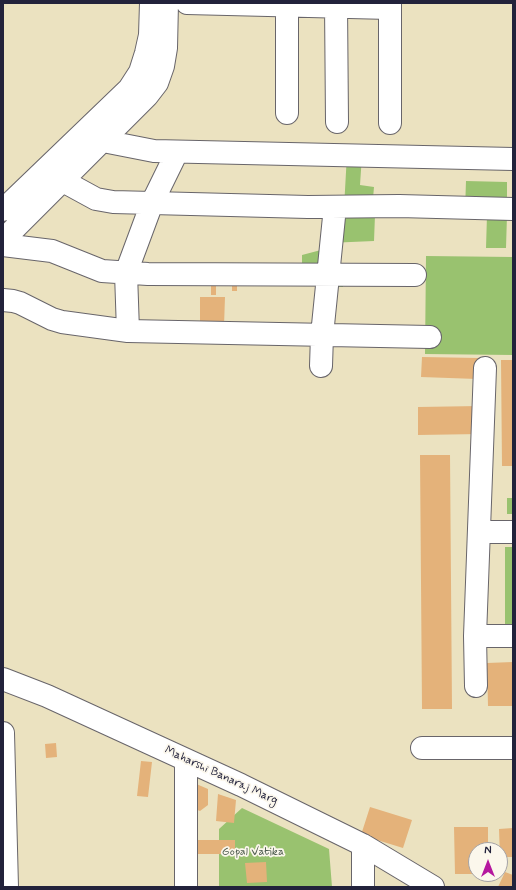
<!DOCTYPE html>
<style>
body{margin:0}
#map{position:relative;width:516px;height:890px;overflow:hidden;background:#ebe2c0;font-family:Mynerve,sans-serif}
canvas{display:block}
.frame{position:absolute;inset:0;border:4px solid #22223b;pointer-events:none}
.north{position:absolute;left:468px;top:842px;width:40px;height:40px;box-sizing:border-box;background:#fbf7ec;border:1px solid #a4a2a5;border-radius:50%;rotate:0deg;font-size:11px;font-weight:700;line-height:16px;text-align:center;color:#22223b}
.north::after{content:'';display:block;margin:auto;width:14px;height:18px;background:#b5179e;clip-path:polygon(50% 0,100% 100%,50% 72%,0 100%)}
</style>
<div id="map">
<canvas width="516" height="890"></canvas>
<div class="frame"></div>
<div class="north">N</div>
</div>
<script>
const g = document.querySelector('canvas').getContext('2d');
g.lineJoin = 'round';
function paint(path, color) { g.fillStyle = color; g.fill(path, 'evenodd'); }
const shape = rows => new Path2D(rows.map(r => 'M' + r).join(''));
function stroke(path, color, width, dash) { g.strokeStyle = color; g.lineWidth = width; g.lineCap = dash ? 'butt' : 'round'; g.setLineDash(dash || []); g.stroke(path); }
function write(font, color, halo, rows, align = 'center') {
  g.font = font + ' Mynerve,sans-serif'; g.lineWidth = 3.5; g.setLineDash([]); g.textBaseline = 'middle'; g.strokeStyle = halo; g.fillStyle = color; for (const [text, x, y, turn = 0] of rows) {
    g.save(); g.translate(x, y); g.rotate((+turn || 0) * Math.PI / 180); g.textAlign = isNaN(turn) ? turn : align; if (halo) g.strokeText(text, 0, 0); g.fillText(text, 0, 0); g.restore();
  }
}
paint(shape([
 [347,154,362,155,360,185,374,187,372,210,344,208],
 [466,181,507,182,507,211,465,211],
 [326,213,375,215,374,241,328,243,343,276,343,287,313,286,302,270,302,255,321,250],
 [487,215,507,215,506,248,486,248],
 [426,256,513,257,513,355,425,354],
 [507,498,513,498,513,514,507,514],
 [505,547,513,547,513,632,505,632],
 [242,808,329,849,332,887,219,887,219,829]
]), '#99c26f');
paint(shape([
 [211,276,216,282,216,295,211,295],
 [232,285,237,285,237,291,232,291],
 [200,297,225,297,224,326,200,327],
 [422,357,478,358,477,379,421,377],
 [501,360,513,360,513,466,502,466],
 [479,406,480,434,418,435,418,407],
 [420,455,450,455,452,709,422,709],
 [513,662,513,706,488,706,487,663],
 [56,743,57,757,46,758,45,744],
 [141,761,152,762,148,797,137,796],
 [194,783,208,789,208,805,200,811,195,809],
 [218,794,236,800,234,823,216,821],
 [370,807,412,820,403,848,361,835],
 [454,827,488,827,488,850,476,850,476,874,455,874],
 [513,828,513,857,500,857,499,829],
 [191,840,235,840,235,854,194,854],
 [266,862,267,882,247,883,245,863],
 [505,872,513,875,513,887,498,887]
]), '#e4b27a');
const minor = shape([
 [187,3,390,8],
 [336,3,337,122],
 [390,3,390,123],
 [287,113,287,3],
 [103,141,154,151,513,159],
 [63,181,96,199,113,202,308,207,399,206,513,209],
 [3,210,129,89,140,72,146,53,150,35,151,3],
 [3,244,11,232,147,96,157,83,163,66,166,48,167,3],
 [3,245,52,251,102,271,148,274,415,275],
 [3,300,13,301,20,303,52,319,62,322,128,331,430,337],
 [128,331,126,273,152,203,177,152],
 [321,366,322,335,335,207],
 [479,532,513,532],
 [475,636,513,636],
 [3,679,47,696,241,785,363,845,433,887],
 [476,686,475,636,485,368],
 [3,733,7,887],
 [422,748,513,748],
 [186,760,186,887],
 [363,845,363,887]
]);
stroke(minor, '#68656a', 24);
stroke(minor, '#fff', 22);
write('12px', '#22223b', '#fbf7ec', [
 ["Maharshi Banaraj Marg",221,776,25]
]);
write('12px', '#4c5a4d', '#fbf7ec', [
 ["Gopal Vatika",253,852]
]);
</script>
